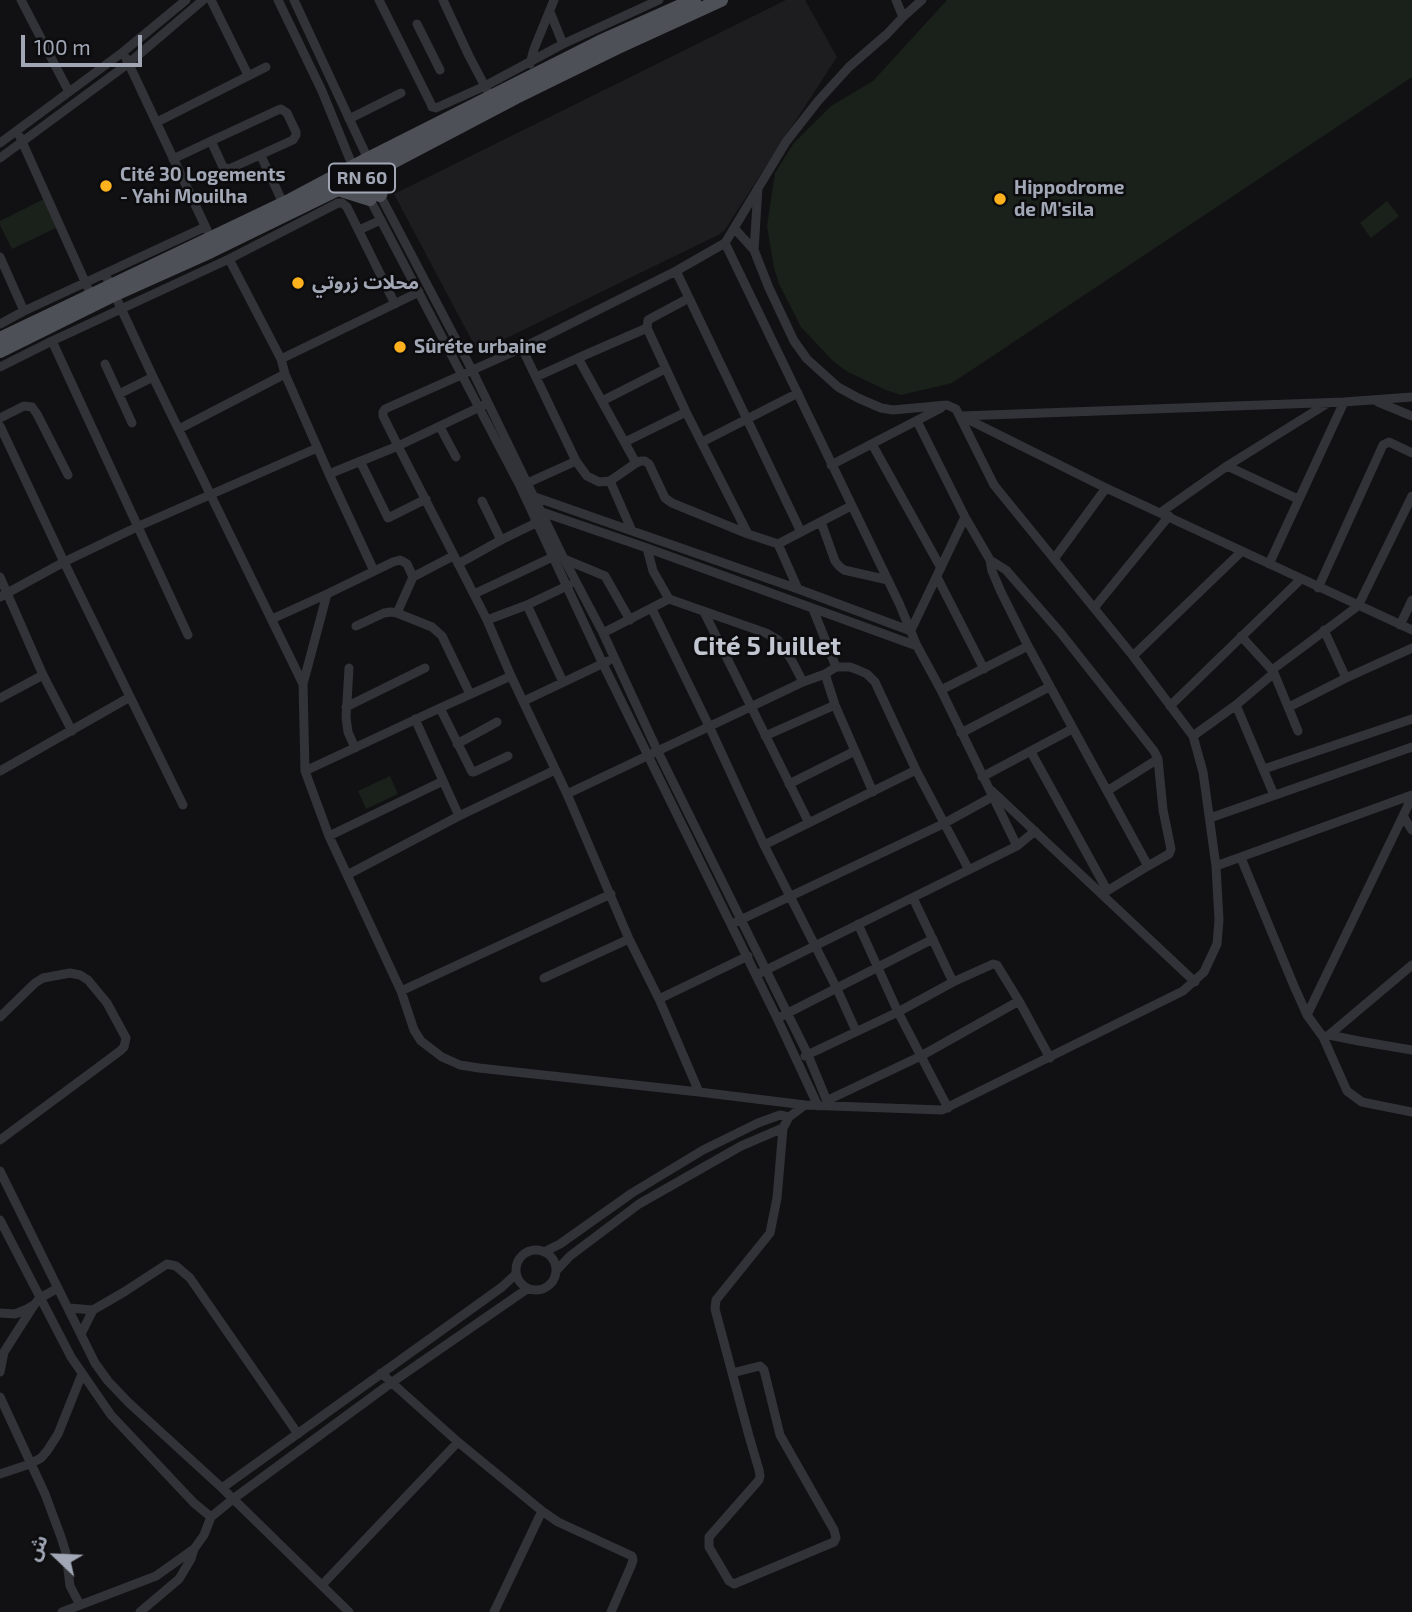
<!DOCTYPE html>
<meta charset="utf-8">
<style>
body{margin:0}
#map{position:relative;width:1412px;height:1612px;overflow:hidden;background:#111113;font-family:"Exo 2","Noto Sans Arabic",sans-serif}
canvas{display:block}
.north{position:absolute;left:21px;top:1521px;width:70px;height:70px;-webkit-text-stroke:5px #0c0c0e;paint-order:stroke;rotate:293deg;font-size:19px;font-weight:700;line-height:28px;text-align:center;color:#a1a7b5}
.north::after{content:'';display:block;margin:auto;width:24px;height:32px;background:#a1a7b5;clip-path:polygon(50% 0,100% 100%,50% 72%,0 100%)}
.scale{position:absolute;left:21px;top:35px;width:121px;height:32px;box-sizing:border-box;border:4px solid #a1a7b5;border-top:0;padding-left:9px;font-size:21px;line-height:24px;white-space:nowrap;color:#a1a7b5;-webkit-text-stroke:5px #0c0c0e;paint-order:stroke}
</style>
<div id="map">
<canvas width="1412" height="1612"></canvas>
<div class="north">ش</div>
<div class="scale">100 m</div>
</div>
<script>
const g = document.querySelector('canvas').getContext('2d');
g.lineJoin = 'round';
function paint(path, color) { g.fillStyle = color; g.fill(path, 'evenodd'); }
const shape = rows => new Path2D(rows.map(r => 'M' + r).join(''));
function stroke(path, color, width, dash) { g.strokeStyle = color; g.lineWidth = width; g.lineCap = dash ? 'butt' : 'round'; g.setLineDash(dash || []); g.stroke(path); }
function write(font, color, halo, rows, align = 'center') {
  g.font = font + ' "Exo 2","Noto Sans Arabic",sans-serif'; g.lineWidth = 5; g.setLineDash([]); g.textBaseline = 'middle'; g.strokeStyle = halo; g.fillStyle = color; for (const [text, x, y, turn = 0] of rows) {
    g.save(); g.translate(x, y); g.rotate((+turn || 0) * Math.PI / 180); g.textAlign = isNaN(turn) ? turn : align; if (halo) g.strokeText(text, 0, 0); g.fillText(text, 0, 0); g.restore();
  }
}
paint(shape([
 [786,0,805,0,837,57,724,231,718,235,478,352,394,194]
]), '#1d1d20');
paint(shape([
 [947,0,1412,0,1412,77,952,383,901,395,886,390,848,372,833,361,801,327,779,284,774,268,767,226,775,173,793,144,831,106,873,81],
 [46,198,60,226,12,249,0,225,0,221],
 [1387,201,1399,216,1371,238,1360,223],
 [390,776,398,794,366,809,358,791]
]), '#19211a');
stroke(shape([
 [21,0,69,92],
 [211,0,248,75],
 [278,0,322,91,353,167,520,486,603,664,777,1018,818,1106],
 [294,0,368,159,370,173,380,195,472,370,564,559,603,633,658,752,808,1055,829,1106],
 [379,0,431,104,432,107,436,108,485,86,563,44,659,0],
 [443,0,469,56,487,90],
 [550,12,563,44],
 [903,17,922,0],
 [417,24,440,70],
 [126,58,207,230],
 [530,64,534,49,554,0],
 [349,119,401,93],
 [157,122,266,67],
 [20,137,91,295],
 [0,143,123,52,186,0],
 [261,156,283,203],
 [0,158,129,63,203,0],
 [173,159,211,141,278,110,281,109,287,113,296,132,296,135,293,140,229,169,223,167,211,141],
 [359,230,381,220],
 [725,243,899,603,917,646,941,690,1017,846],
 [754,250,758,188],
 [0,257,24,311],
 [229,259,281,359,419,292],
 [676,271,689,298,648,320,647,328,686,412,748,534],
 [105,274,153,377,303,684,305,771,329,836,401,991,414,1030,421,1041,442,1057,460,1065,479,1068,699,1092,805,1105,942,1110,1183,991,1204,972,1217,944,1219,920,1216,866,1203,772,1193,736,1133,656,994,485,956,409,947,405,893,410,881,408,858,398,838,387,807,359,794,341,769,288,754,250,734,228],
 [689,298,801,532],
 [0,324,24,311,205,227],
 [52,341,188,635],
 [522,348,576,461],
 [578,358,647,328],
 [281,359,285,374,329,474],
 [105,364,132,423],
 [0,367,52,341,229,259,338,203,342,203,347,207,395,304],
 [536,377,578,358,636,463],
 [119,394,153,377],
 [1412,397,1344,402,961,416,1106,488,1412,630],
 [602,401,665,369],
 [1378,402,1412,416],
 [0,418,24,406,32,407,37,414,68,475],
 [917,421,965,517,990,560,992,571,1001,592,1028,646,1148,866,1102,894],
 [0,426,64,562,183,805],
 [440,427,456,457],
 [179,429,285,374],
 [625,442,686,412],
 [702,442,798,393],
 [872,444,941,568],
 [360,461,388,518,426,499],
 [831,465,941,408],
 [1227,466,1298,499],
 [610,481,636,463,641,461,645,461,649,464,665,498,672,503,748,534,778,544,798,589],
 [523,485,576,461,587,476,599,482,610,481,632,531],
 [535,497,798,589,911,631],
 [482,501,501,540],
 [542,512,647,548,917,646],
 [1160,513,1227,466,1328,403],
 [821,522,835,561,839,566,844,570,888,580],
 [778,544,851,506],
 [647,548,653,571,669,599,766,633,778,640,791,659,803,682,825,674,836,667,813,609],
 [564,559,605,576,630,620],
 [1054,559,1106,488],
 [990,560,1006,570,1060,632,1154,751,1158,759,1163,810,1171,849,1169,854,1148,866],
 [458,564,501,540,540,521],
 [1269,564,1344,402],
 [374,571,329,474,398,446,484,405],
 [0,577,43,675,72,731],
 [937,577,984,669],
 [1318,588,1383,445,1389,442,1412,453],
 [474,594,557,555],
 [0,597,64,562,139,526,317,448],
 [527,605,563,682],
 [1094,608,1169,516],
 [652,609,709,726,764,845,837,989,856,1031],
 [704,612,809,823],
 [397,613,413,577],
 [272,619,327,594],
 [487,620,527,605,569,585],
 [1400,625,1412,600],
 [356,626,384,613,391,612,397,613,432,627,442,636,470,694],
 [911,630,965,517],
 [1324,630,1346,678,1412,648],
 [603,633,669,599],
 [1241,636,1272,670],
 [1133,656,1242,551],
 [836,667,850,667,858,670,867,674,875,682,916,770,969,870],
 [349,668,346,718,348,732,355,748],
 [1274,673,1298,731],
 [825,674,835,705,873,792],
 [303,684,327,594,393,562,400,560,404,562,407,564,413,577,453,556],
 [941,690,1028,646],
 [0,698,43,675],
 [524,701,608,661],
 [1236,705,1274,795],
 [1170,706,1301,579],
 [346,707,425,668],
 [1289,707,1346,678],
 [440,708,472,772,474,772,508,756],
 [415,719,459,816],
 [961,733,1049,687],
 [765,736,835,705],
 [1193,736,1236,705,1274,673,1272,670,1358,606,1412,496],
 [457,744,497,722],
 [1031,752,1107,890],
 [1264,769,1412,719],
 [0,771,130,697],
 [305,771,440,708,511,676],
 [982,777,1072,729],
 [789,784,855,751],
 [992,791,1195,982],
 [1107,791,1158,759],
 [567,794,803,682],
 [1412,797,1403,816,1412,830],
 [1210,818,1412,747],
 [329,836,443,781],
 [764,845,916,770],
 [1241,858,1294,986,1307,1015,1323,1037,1347,1091,1362,1102,1412,1112],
 [1216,866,1412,795],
 [347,875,459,816,555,770],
 [913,898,953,982],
 [736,922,943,824,992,797],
 [858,924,898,1012,948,1108],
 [760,973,1017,846,1035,831],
 [544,978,629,939],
 [401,991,611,894],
 [659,999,748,956],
 [1307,1015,1403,816],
 [782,1016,933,939],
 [0,1017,35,983,43,978,70,973,80,975,88,980,107,1003,126,1038,124,1047,120,1051,0,1140],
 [1329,1035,1359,1041,1412,1050],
 [1323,1037,1329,1035,1412,965],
 [805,1056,898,1012,953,982,993,964,997,965,1019,1001,1050,1058],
 [699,1092,659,999,629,939,567,794,511,676,487,620,398,446,383,416,383,412,385,409,522,348,676,271,725,243,786,142,818,101,849,67,887,34,903,17,896,0],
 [828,1100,921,1056,1019,1001],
 [0,1171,95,1363,108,1381,128,1402,222,1488,349,1612],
 [0,1220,71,1357,111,1415,194,1503,211,1517,233,1499,391,1383,527,1289],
 '516 1270a20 20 0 1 1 40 0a20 20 0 1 1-40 0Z',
 [544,1252,560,1244,632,1193,703,1150,758,1123,780,1115,789,1117],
 [556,1271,570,1256,639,1204,741,1146,783,1128,789,1117,805,1105],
 [69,1308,93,1310,124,1292,167,1264,176,1266,190,1278,298,1434],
 [0,1313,15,1314,27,1309,34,1305,40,1298,58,1288],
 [81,1334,93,1310],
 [0,1372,4,1352,34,1305],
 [381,1373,458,1442,542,1511,558,1522,632,1556,633,1560,631,1566,611,1612],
 [732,1373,760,1366,764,1370,780,1435,834,1530,836,1538,834,1542,734,1584,729,1581,709,1547,709,1537,759,1480,760,1476,759,1470,749,1436,715,1309,716,1300,770,1233,777,1198,783,1128],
 [0,1397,45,1494,61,1537,66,1553,70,1586,80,1605],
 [0,1474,30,1464,41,1458,47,1451,58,1434,82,1374],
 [222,1488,502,1287,516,1274],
 [322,1585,458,1442],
 [62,1612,156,1576,194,1549,204,1535,211,1517],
 [140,1612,179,1579,191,1559,194,1549],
 [494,1612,542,1511]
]), '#323338', 9);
stroke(shape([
 [338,189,370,199],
 [380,195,390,163],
 [0,339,291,200,368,159,600,42,694,0],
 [0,351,115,294,211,251,379,169,516,97,616,48,721,0]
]), '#4e5058', 14);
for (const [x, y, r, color] of [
 [106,186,7,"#ffb21d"],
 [1000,199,7,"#ffb21d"],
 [298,283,7,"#ffb21d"],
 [400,347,7,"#ffb21d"]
]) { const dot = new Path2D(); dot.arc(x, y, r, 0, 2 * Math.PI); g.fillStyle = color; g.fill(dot); stroke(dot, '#0c0c0e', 2.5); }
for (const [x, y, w] of [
 [362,178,66]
]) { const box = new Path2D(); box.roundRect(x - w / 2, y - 14.5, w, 29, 5); g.fillStyle = '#0c0c0e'; g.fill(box); stroke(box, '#a1a7b5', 2); }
write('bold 18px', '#a1a7b5', null, [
 ["RN 60",362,178]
]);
write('bold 19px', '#a1a7b5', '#0c0c0e', [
 ["Cité 30 Logements",120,175],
 ["- Yahi Mouilha",120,197],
 ["Hippodrome",1014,188],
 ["de M'sila",1014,210],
 ["محلات زروتي",312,283],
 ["Sûréte urbaine",414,347]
], 'left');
write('bold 26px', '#c2c6d1', '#0c0c0e', [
 ["Cité 5 Juillet",767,646]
]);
</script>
